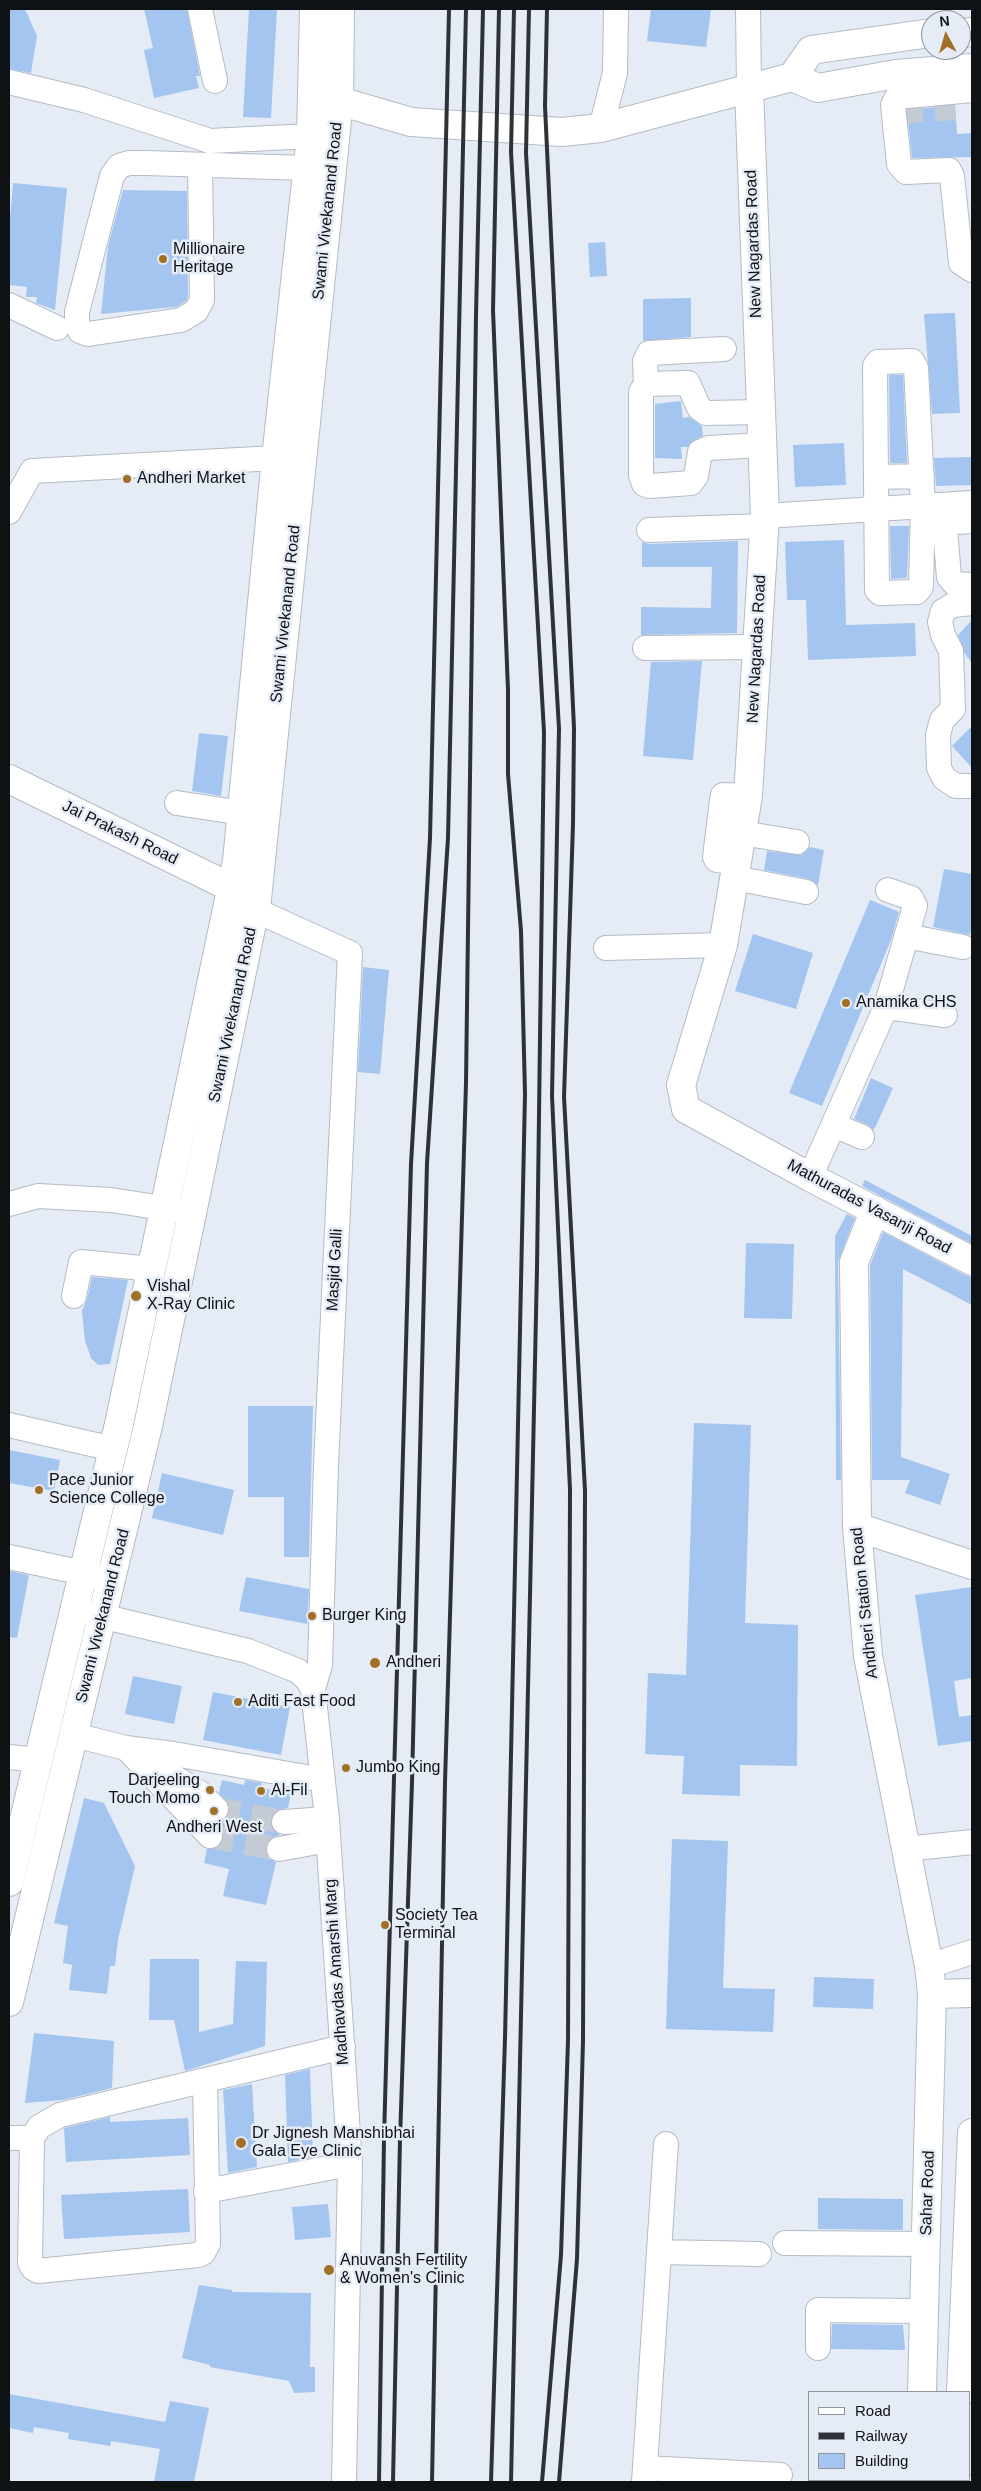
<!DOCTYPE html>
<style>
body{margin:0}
#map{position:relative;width:981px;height:2491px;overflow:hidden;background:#e5ecf6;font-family:Arial,sans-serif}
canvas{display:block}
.frame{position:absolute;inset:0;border:10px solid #0f1215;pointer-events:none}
.legend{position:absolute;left:808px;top:2391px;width:162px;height:90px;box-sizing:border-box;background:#e5ecf6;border:1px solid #8f959c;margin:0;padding:6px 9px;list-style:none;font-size:15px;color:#0f1215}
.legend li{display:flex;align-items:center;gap:10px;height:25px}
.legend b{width:25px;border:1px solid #8f959c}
.north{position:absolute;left:921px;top:10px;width:50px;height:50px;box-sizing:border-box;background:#e5ecf6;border:1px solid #8f959c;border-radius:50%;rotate:354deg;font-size:14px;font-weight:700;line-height:20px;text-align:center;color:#0f1215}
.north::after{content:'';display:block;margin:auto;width:18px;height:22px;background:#a16f25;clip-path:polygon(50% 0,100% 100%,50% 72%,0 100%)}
</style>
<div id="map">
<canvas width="981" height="2491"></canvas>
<div class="frame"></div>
<ul class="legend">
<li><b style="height:6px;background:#fff"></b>Road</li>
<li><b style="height:6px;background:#2e3236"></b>Railway</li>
<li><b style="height:14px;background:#a3c5f0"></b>Building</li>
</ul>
<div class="north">N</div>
</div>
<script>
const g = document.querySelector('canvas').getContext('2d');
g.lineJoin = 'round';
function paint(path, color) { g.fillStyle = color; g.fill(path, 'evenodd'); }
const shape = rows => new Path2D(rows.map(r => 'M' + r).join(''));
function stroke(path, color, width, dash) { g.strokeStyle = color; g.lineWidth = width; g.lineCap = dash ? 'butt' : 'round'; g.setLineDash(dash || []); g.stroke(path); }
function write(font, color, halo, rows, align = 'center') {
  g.font = font + ' Arial,sans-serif'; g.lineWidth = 5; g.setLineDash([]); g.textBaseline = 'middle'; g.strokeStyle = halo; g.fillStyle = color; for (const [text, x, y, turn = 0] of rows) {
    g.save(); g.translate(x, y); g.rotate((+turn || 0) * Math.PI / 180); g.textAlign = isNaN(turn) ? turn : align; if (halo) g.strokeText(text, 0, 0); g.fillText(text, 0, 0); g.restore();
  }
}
paint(shape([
 [9,9,25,9,37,36,31,73,9,69],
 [144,9,187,9,200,76,196,76,199,88,154,98,144,50,153,48],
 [249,9,277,9,271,118,243,117],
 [651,9,711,9,706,47,647,41],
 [955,105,957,134,972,133,972,157,912,158,907,110],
 [13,183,67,188,55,310,36,303,37,297,26,297,27,287,9,285,9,230],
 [123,190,187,191,188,297,186,301,176,307,101,314,108,246],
 [605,242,607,276,590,277,588,243],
 [691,298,691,337,643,341,643,299],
 [955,313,960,413,932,414,924,314],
 [889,375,903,375,907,463,890,463],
 [681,401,683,418,689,417,702,426,703,436,694,440,688,447,681,447,682,459,655,458,655,404],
 [844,443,846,485,795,487,793,445],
 [972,457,972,485,936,486,934,458],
 [890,526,909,526,907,578,891,579],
 [844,540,846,625,915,623,916,656,808,660,806,600,787,600,785,542],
 [738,541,737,633,641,635,641,607,711,608,712,567,642,567,642,542,649,544],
 [972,620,972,663,965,654,958,635],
 [702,661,693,760,643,756,651,662],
 [972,726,972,768,952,746],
 [199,733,228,736,221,796,192,791],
 [810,847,824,850,818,885,809,879,764,870,767,851,801,855],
 [944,869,972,874,972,921,970,935,933,927],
 [870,900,899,912,891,940,822,1106,789,1093],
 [753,934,813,953,796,1009,735,991],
 [363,967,389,970,380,1074,358,1072],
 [871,1078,893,1088,874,1130,868,1125,854,1119],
 [865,1180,972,1236,972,1244,862,1186],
 [847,1214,855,1218,838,1262,841,1480,836,1480,835,1236],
 [883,1232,965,1275,972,1277,972,1305,903,1269,901,1457,950,1474,940,1505,905,1493,910,1480,872,1480,870,1265],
 [746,1243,794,1244,792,1319,744,1318],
 [92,1277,128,1280,110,1364,98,1365,91,1358,85,1341,82,1311,87,1299],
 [248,1406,313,1406,309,1557,284,1557,284,1497,248,1497],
 [694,1423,751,1425,745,1623,798,1625,797,1766,740,1765,740,1796,682,1794,684,1756,645,1754,648,1673,686,1675],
 [9,1450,60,1460,54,1491,9,1483],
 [162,1473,234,1490,223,1535,152,1518],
 [9,1571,29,1575,17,1638,9,1637],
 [246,1577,309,1589,307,1624,239,1611],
 [972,1587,972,1678,954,1681,959,1717,972,1715,972,1741,938,1746,915,1595],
 [133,1676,182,1686,174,1724,125,1714],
 [213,1692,290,1707,281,1755,203,1740],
 [222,1780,244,1785,245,1780,262,1783,261,1788,291,1794,288,1808,277,1810,271,1816,272,1829,280,1835,270,1838,266,1845,268,1858,276,1862,266,1905,223,1896,229,1869,204,1863,207,1849,219,1846,223,1840,223,1832,216,1822,225,1819,229,1812,229,1805,219,1793],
 [84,1798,104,1803,135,1866,118,1940,115,1966,110,1966,107,1994,69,1990,72,1965,63,1963,68,1926,54,1923],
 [672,1839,728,1841,723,1988,775,1989,773,2032,666,2029],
 [150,1959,199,1959,199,2032,233,2024,236,1961,267,1962,265,2046,185,2071,174,2020,149,2020],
 [814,1977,874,1979,873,2009,813,2007],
 [34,2033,114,2041,112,2088,63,2100,25,2103],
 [310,2069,313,2157,288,2162,285,2075],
 [252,2084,257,2167,228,2173,223,2090],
 [110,2117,110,2122,188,2118,190,2155,66,2162,64,2128],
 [188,2189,190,2232,64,2239,61,2195],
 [818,2198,903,2199,903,2230,818,2229],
 [328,2204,331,2237,295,2240,292,2207],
 [199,2285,232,2290,232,2292,311,2293,310,2367,315,2367,315,2392,294,2393,289,2381,210,2367,210,2365,182,2358],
 [832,2324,903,2325,905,2350,831,2349],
 [9,2394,165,2422,170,2401,209,2408,194,2482,154,2482,160,2449,111,2441,110,2446,68,2439,69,2433,34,2427,33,2433,9,2428]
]), '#a3c5f0');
stroke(shape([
 [899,112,955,108],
 [216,1809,284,1822],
 [210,1836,279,1849]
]), '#c5cbd4', 24, [24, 12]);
const minor = shape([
 [200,9,215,81],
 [748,9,749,88],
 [9,82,84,100,210,141,311,136],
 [972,90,897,97,893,105,899,164,906,172,949,170,952,176,961,263,972,270],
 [601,128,615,73,616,9],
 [200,166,202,300,196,311,181,320,88,334,80,331,77,323,77,312,112,176,119,166,129,163,145,163,307,168],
 [9,305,57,328],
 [912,361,916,368,923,506,921,587,917,592,880,593,877,590,875,366,878,362,912,361],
 [646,384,645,361,649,353,724,349],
 [760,412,706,413,699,408,688,383,646,384,641,392,641,475,644,484,650,486,691,483,696,476,700,452,709,448,761,445],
 [876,477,922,476],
 [943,505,949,577,955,584,972,585],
 [9,512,32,471,276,458],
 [765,516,972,503],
 [944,523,972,521],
 [649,530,765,526],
 [972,603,953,605,943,611,940,622,943,635,951,651,953,709,942,720,938,735,939,768,944,778,956,786,972,786],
 [645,648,757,647],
 [177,803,242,813],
 [723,830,797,842],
 [738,863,717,860,715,857,722,800,723,795,748,796],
 [735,878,806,892],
 [255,910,350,953,326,1465,320,1665,313,1689],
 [906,936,963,947],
 [606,948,723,945],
 [886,1007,945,1015],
 [834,1125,862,1137],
 [810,1177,886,1007,915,906,911,898,888,890],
 [9,1204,38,1196,111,1200,182,1211],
 [74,1296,81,1262,152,1269],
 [9,1425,113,1449],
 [9,1557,102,1577],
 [84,1612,248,1651,298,1671,307,1679,313,1689,327,1819,350,2164,344,2482],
 [74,1735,126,1748,174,1754,323,1780],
 [126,1748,210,1836],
 [9,1757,39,1760],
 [151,1763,200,1793,216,1809],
 [284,1822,327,1819],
 [279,1849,328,1840],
 [906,1849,972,1842],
 [929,1966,972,1952],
 [9,2138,32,2138,39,2127,60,2115,343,2047],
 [32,2138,30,2263,33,2268,38,2271,198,2255,203,2253,208,2244,205,2082],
 [206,2191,350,2164],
 [785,2243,926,2244],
 [659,2252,759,2254],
 [818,2348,818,2310,924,2311],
 [645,2468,780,2475],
 [644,2482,666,2144]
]);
const major = shape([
 [961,33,972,32],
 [792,77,811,50,931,33],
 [749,88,765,516,748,796,723,945,681,1085,686,1109,810,1177,972,1261],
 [321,98,339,101,411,122,562,132,601,128,792,77,818,88,896,74,972,68],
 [9,779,232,888],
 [875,1210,854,1262,857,1527,868,1656,929,1966,932,1994,922,2392],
 [857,1527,972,1565],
 [9,1882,119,1424,237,861,276,458,311,136,314,9],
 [932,1994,972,1993],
 [9,2002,148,1426,257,899,339,101,340,9],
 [961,2392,972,2133],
 [919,2482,919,2480],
 [957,2482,957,2480]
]);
stroke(minor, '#b4bbc4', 26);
stroke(major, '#b4bbc4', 30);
stroke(minor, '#fff', 24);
stroke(major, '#fff', 28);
stroke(shape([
 [529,9,526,153,559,729,552,1096,570,1490,568,2040,561,2255,542,2482],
 [547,9,545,106,574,728,573,824,564,1097,585,1491,583,2041,577,2259,559,2482],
 [379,2482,384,2138,411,1164,430,838,449,9],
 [393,2482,400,2139,412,1782,427,1163,448,838,466,9],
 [432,2482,445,1782,466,1083,476,315,483,9],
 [491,2482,505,2038,525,1094,521,931,508,774,508,690,493,310,499,9],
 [511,2482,537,1268,544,732,511,152,514,9]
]), '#2e3236', 4);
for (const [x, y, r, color] of [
 [163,259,5,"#a16f25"],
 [127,479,5,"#a16f25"],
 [846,1003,5,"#a16f25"],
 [136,1296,6,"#a16f25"],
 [39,1490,5,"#a16f25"],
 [312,1616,5,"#a16f25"],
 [375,1663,6,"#a16f25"],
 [238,1702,5,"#a16f25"],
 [346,1768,5,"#a16f25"],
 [210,1790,5,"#a16f25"],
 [261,1791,5,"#a16f25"],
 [214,1811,5,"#a16f25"],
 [385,1925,5,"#a16f25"],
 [241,2143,6,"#a16f25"],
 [329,2270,6,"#a16f25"]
]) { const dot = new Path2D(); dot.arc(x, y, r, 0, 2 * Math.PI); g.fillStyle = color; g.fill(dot); stroke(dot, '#e5ecf6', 2); }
write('16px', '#0f1215', '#e5ecf6', [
 ["Swami Vivekanand Road",328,211,-84],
 ["New Nagardas Road",754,244,-92],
 ["Swami Vivekanand Road",286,614,-84],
 ["New Nagardas Road",757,649,-87],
 ["Jai Prakash Road",120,833,26],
 ["Swami Vivekanand Road",233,1015,-78],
 ["Mathuradas Vasanji Road",869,1207,28],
 ["Masjid Galli",335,1270,-87],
 ["Andheri Station Road",865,1603,-96],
 ["Swami Vivekanand Road",103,1616,-76],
 ["Madhavdas Amarshi Marg",337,1972,-94],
 ["Sahar Road",928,2193,-88]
]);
write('16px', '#0f1215', '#e5ecf6', [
 ["Millionaire",173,250],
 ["Heritage",173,268],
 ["Andheri Market",137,479],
 ["Anamika CHS",856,1003],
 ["Vishal",147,1287],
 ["X-Ray Clinic",147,1305],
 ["Pace Junior",49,1481],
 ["Science College",49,1499],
 ["Burger King",322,1616],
 ["Andheri",386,1663],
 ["Aditi Fast Food",248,1702],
 ["Jumbo King",356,1768],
 ["Darjeeling",200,1781,"right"],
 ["Touch Momo",200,1799,"right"],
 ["Al-Fil",271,1791],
 ["Andheri West",214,1828,"center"],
 ["Society Tea",395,1916],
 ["Terminal",395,1934],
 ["Dr Jignesh Manshibhai",252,2134],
 ["Gala Eye Clinic",252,2152],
 ["Anuvansh Fertility",340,2261],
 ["& Women's Clinic",340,2279]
], 'left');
</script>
